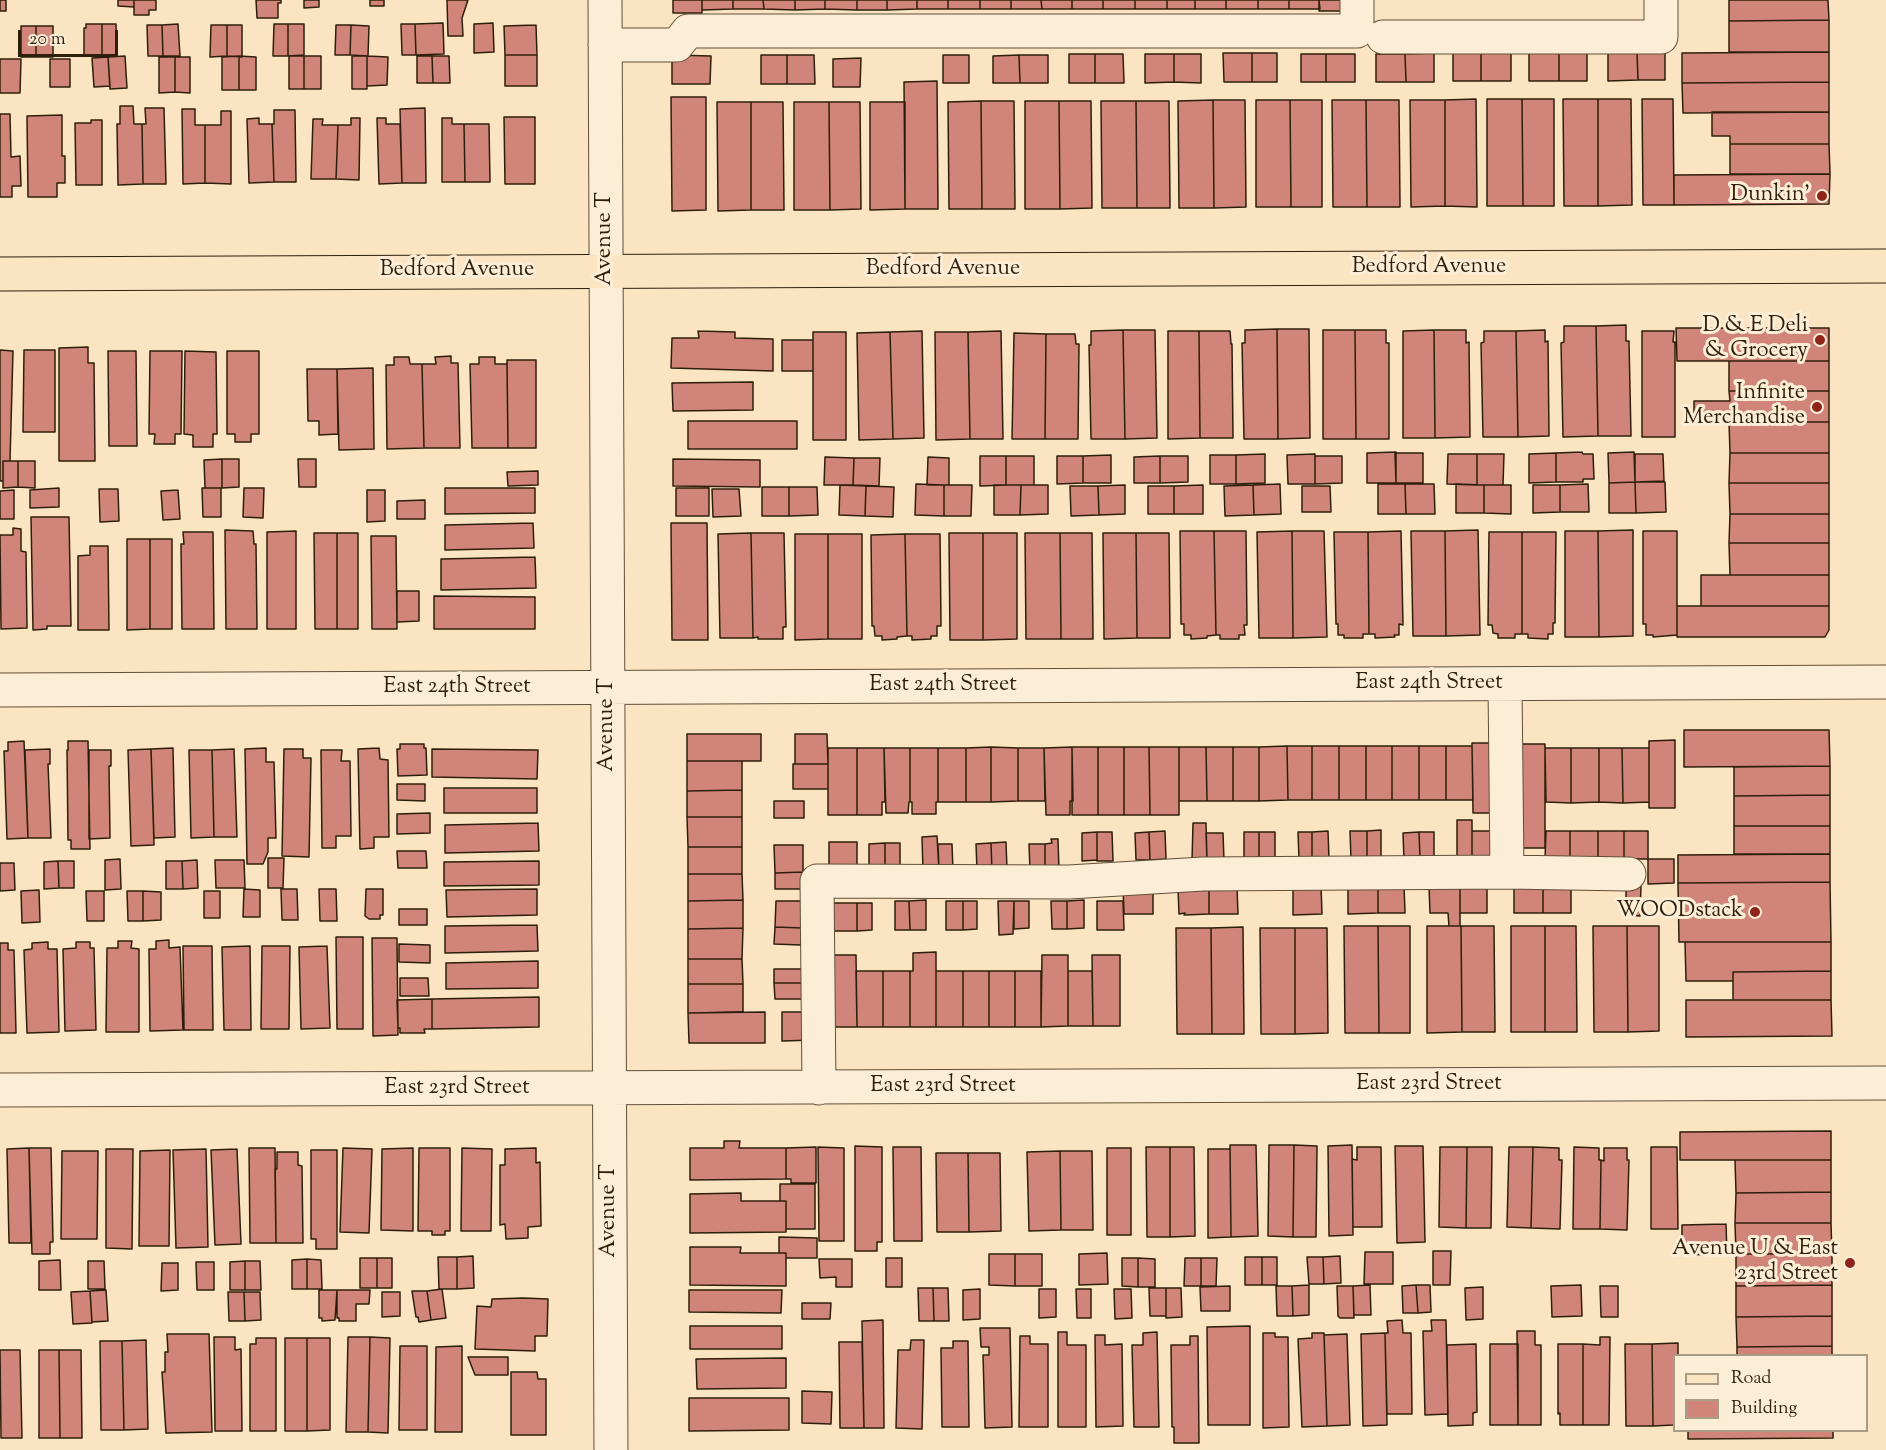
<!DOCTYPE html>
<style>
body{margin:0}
#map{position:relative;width:1886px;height:1450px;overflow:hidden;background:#fae4c2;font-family:"Sorts Mill Goudy",serif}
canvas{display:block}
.legend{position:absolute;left:1673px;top:1354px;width:195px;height:78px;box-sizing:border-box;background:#fcedd7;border:2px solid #aa9b85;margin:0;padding:8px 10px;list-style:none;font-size:18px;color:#2e1f0a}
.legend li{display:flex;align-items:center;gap:12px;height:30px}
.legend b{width:30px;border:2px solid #aa9b85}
.scale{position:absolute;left:18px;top:30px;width:100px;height:27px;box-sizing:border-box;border:3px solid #2e1f0a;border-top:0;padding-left:8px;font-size:18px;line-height:21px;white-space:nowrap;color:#2e1f0a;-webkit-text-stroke:4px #fcedd7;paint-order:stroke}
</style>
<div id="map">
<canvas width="1886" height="1450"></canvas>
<ul class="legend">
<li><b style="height:8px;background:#fae4c2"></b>Road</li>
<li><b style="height:16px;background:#d1857a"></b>Building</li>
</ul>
<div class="scale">20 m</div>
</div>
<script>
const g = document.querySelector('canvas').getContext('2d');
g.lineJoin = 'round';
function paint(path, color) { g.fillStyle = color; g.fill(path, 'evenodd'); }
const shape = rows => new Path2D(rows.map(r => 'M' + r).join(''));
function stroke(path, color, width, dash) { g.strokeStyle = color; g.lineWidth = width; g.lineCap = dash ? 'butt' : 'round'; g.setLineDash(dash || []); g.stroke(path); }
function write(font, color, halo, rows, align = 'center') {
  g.font = font + ' "Sorts Mill Goudy",serif'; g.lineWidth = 6; g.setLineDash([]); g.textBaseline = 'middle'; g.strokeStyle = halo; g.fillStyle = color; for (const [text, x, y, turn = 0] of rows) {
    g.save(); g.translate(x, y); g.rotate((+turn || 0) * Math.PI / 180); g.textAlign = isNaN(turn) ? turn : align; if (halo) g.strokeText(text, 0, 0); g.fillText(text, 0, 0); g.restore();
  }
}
const building = shape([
 [0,0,6,0,6,11,0,11,0,0],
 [118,0,134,0,134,7,118,6,118,0],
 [134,0,156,0,156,10,149,10,149,15,134,15,134,0],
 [256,0,281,0,281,3,278,3,278,18,257,18,256,0],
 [304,0,319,0,319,7,304,8,304,0],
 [370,0,384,0,384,6,370,6,370,0],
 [447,0,468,0,462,18,463,36,448,36,447,0],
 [673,0,702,0,702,13,673,13,673,0],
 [702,0,733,0,733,9,702,10,702,0],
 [733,0,763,0,764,9,733,9,733,0],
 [763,0,795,0,795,10,764,9,763,0],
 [795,0,825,0,825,9,795,10,795,0],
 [825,0,857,0,857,10,825,9,825,0],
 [857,0,887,0,887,10,857,10,857,0],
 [887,0,917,0,917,9,887,10,887,0],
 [917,0,948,0,948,9,917,9,917,0],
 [948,0,980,0,980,9,948,9,948,0],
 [980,0,1011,0,1011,9,980,9,980,0],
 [1011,0,1041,0,1042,9,1011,9,1011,0],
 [1041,0,1072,0,1072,9,1042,9,1041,0],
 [1072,0,1103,0,1103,9,1072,9,1072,0],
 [1103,0,1135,0,1135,9,1103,9,1103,0],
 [1135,0,1167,0,1167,9,1135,9,1135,0],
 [1167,0,1195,0,1195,9,1167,9,1167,0],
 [1195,0,1226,0,1226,9,1195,9,1195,0],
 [1226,0,1258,0,1258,9,1226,9,1226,0],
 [1258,0,1289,0,1289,9,1258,9,1258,0],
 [1289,0,1319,0,1320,9,1289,9,1289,0],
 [1319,0,1347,0,1347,11,1319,11,1319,0],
 [1729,0,1828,0,1829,20,1729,21,1729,0],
 [1829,20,1829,52,1729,52,1729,21,1829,20],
 [443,23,444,54,416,55,415,24,443,23],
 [493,23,494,52,474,53,474,24,493,23],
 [86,24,102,24,102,56,84,56,84,28,86,28,86,24],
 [102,24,116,24,117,56,102,56,102,24],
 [178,24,180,56,163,56,162,25,178,24],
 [274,24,288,24,288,56,273,56,274,24],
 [288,24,304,24,304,55,288,56,288,24],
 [401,24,415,24,416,55,402,55,401,24],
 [147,25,162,25,163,56,148,56,147,25],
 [211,25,227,25,227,56,210,57,211,25],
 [227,25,242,25,242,57,227,56,227,25],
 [336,25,351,25,350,55,335,55,336,25],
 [351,25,369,26,368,56,350,55,351,25],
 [536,25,537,55,505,55,504,26,536,25],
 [21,26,36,26,36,57,21,57,21,26],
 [36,26,53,26,53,57,36,57,36,26],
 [1608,52,1637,52,1638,80,1608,81,1608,52],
 [1637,52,1665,52,1665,80,1638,80,1637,52],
 [1829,52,1829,82,1682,83,1682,53,1829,52],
 [1223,53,1252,53,1252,82,1224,82,1223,53],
 [1252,53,1277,53,1277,82,1252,82,1252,53],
 [1434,53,1434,82,1406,82,1405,54,1434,53],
 [1453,53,1481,53,1481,81,1453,81,1453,53],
 [1481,53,1511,53,1511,81,1481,81,1481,53],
 [1529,53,1559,53,1559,81,1529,81,1529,53],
 [1559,53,1587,53,1587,81,1559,81,1559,53],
 [1069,54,1095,54,1095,83,1069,83,1069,54],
 [1095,54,1123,54,1124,83,1095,83,1095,54],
 [1145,54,1174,54,1174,82,1145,83,1145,54],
 [1174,54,1201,54,1201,83,1174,82,1174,54],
 [1301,54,1326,54,1326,82,1301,82,1301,54],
 [1326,54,1355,54,1355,82,1326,82,1326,54],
 [1376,54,1405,54,1406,82,1376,82,1376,54],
 [505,55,537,55,537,86,505,86,505,55],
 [672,55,711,56,710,84,672,84,672,55],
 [761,55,787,55,787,84,761,84,761,55],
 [787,55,814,55,815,84,787,84,787,55],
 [943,55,969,55,969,83,943,83,943,55],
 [1019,55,1048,55,1048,83,1020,83,1019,55],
 [1019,55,1020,83,993,83,993,56,1019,55],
 [125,56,127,88,110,89,108,57,125,56],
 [239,56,256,57,256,90,239,90,239,56],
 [239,56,239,90,222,90,222,57,239,56],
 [289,56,304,56,304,89,289,89,289,56],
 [304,56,321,56,321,89,304,89,304,56],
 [352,56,367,56,367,89,352,89,352,56],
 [367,56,388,57,387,85,367,86,367,56],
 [417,56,432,56,433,83,417,83,417,56],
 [432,56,449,56,450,83,433,83,432,56],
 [108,57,110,86,94,87,92,58,108,57],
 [159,57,175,57,175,92,159,93,159,57],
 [175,57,190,57,190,93,175,92,175,57],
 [861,58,860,87,833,87,833,59,861,58],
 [0,59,21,59,20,93,0,93,0,59],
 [50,59,70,59,70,87,50,87,50,59],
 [937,81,938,209,905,209,904,82,937,81],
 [1829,82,1829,112,1683,113,1682,83,1829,82],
 [671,97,706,97,706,210,672,211,671,97],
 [1476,99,1477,207,1445,206,1445,100,1476,99],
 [1487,99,1522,99,1523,206,1487,206,1487,99],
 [1522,99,1554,99,1554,206,1523,206,1522,99],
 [1563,99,1598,99,1598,206,1564,206,1563,99],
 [1598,99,1631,99,1632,205,1598,206,1598,99],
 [1642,99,1673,99,1674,205,1643,205,1642,99],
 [1213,100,1214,208,1179,208,1178,101,1213,100],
 [1213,100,1245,100,1246,207,1214,208,1213,100],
 [1256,100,1290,100,1291,207,1256,207,1256,100],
 [1290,100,1322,100,1322,207,1291,207,1290,100],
 [1332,100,1366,100,1367,207,1333,207,1332,100],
 [1366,100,1399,100,1400,207,1367,207,1366,100],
 [1410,100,1445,100,1445,206,1411,207,1410,100],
 [981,101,982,209,949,209,948,102,981,101],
 [981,101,1014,101,1015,209,982,209,981,101],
 [1025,101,1059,101,1060,209,1025,209,1025,101],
 [1059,101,1091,101,1092,208,1060,209,1059,101],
 [1101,101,1136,101,1137,208,1102,208,1101,101],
 [1136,101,1169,101,1170,208,1137,208,1136,101],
 [717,102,751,102,751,210,718,211,717,102],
 [751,102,783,102,784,210,751,210,751,102],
 [794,102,829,102,830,210,794,210,794,102],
 [829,102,860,102,861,209,830,210,829,102],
 [870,102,905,102,905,209,870,210,870,102],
 [120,106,133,106,134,124,142,124,143,184,118,185,117,124,120,124,120,106],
 [145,108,164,108,166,184,143,184,142,124,146,124,145,108],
 [425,108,426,183,402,183,400,109,425,108],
 [182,109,195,109,195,125,205,125,205,183,183,184,182,109],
 [274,110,295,110,296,182,274,182,272,124,274,124,274,110],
 [221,111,231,111,231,184,205,183,205,125,221,125,221,111],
 [1712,112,1829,112,1829,144,1730,144,1730,136,1712,136,1712,112],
 [0,114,10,114,11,157,20,156,21,186,12,186,12,197,0,197,0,114],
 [62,115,62,156,65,156,65,183,57,183,57,197,28,197,27,116,62,115],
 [504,117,535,117,535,184,505,184,504,117],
 [259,118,259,124,272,124,274,182,249,183,247,119,259,118],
 [351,118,360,118,359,180,336,179,338,125,351,125,351,118],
 [377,118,386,118,386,124,400,124,402,183,379,184,377,118],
 [442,118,452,118,452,124,464,124,465,182,442,182,442,118],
 [313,119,323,119,322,125,338,125,336,179,311,179,313,119],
 [91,120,102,120,102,185,76,185,75,123,91,123,91,120],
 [464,124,489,124,490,182,465,182,464,124],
 [1730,144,1829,144,1830,174,1730,174,1730,144],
 [1830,174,1829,204,1674,205,1674,175,1830,174],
 [1626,325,1626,341,1629,341,1631,436,1598,436,1596,326,1626,325],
 [1564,326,1596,326,1598,436,1563,437,1561,343,1564,342,1564,326],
 [1676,328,1829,328,1829,361,1677,361,1676,328],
 [1277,329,1278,439,1244,439,1242,343,1245,343,1245,330,1277,329],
 [1277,329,1309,329,1310,438,1278,439,1277,329],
 [1123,330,1125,439,1091,439,1089,345,1091,345,1091,331,1123,330],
 [1123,330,1155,330,1157,438,1125,439,1123,330],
 [1323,330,1355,330,1356,439,1323,439,1323,330],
 [1355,330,1386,330,1386,343,1389,343,1389,439,1356,439,1355,330],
 [1434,330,1435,438,1403,438,1403,331,1434,330],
 [1434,330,1466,330,1466,343,1469,342,1470,437,1435,438,1434,330],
 [1545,330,1545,342,1548,341,1549,436,1518,437,1516,331,1545,330],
 [698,331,735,332,735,338,773,339,773,371,671,368,672,338,699,338,698,331],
 [922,331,924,438,893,439,890,332,922,331],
 [1001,331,1003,439,970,439,968,332,1001,331],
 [1168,331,1199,331,1200,438,1168,439,1168,331],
 [1199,331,1230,331,1231,344,1232,344,1233,438,1200,438,1199,331],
 [1484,331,1516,331,1518,437,1483,437,1481,343,1484,342,1484,331],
 [1642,331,1674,331,1673,342,1675,342,1675,437,1642,437,1642,331],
 [813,332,846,332,846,440,813,440,813,332],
 [890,332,893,439,859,440,857,333,890,332],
 [935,332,968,332,970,439,936,440,935,332],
 [1014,333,1046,334,1045,439,1012,439,1014,333],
 [1046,334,1075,334,1076,344,1079,344,1078,439,1045,439,1046,334],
 [782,340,813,340,813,371,782,371,782,340],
 [88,347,88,363,94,363,95,461,59,461,59,348,88,347],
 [0,350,13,351,10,461,3,461,3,481,0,481,0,350],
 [24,350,55,350,55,432,23,432,24,350],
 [108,351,136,351,137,446,109,446,108,351],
 [150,351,182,351,181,434,175,434,175,444,154,444,155,434,149,434,150,351],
 [185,351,216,352,217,434,213,434,213,447,193,447,193,435,184,434,185,351],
 [227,351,259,351,259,434,251,434,251,442,235,442,235,434,227,434,227,351],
 [451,356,451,363,458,363,460,448,424,448,422,364,436,364,435,357,451,356],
 [394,357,409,357,410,364,422,364,424,448,387,449,386,365,394,365,394,357],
 [479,357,495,357,495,364,507,364,508,448,472,448,470,364,479,364,479,357],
 [507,360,536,360,536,448,508,448,507,360],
 [1729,361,1829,361,1829,391,1729,391,1729,361],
 [373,368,374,449,339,450,337,369,373,368],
 [307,369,337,369,338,434,319,435,319,421,308,421,307,369],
 [753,382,753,410,673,411,672,383,753,382],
 [1729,391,1829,391,1829,422,1694,422,1694,401,1730,401,1729,391],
 [688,421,797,421,797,449,688,449,688,421],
 [1729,422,1829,422,1829,453,1730,453,1729,422],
 [1396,452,1396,483,1367,483,1367,453,1396,452],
 [1582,452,1583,454,1593,454,1594,479,1583,479,1583,482,1556,482,1556,453,1582,452],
 [1634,452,1635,482,1609,483,1608,453,1634,452],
 [1395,453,1423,453,1423,483,1396,483,1395,453],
 [1556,453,1556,482,1529,483,1529,454,1556,453],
 [1730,453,1829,453,1829,483,1729,483,1730,453],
 [1265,454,1265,483,1236,484,1236,455,1265,454],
 [1315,454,1315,484,1288,484,1287,455,1315,454],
 [1448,454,1477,454,1477,485,1447,484,1448,454],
 [1477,454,1504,454,1503,485,1477,485,1477,454],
 [1635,454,1663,454,1664,481,1635,482,1635,454],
 [1111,455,1111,483,1083,483,1083,456,1111,455],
 [1210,455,1236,455,1236,484,1210,484,1210,455],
 [980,456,1006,456,1006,485,980,486,980,456],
 [1006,456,1034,456,1034,485,1006,485,1006,456],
 [1057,456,1083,456,1083,483,1057,484,1057,456],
 [1160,456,1188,456,1188,482,1160,483,1160,456],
 [1160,456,1160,483,1134,483,1134,457,1160,456],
 [1315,456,1342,456,1342,483,1315,484,1315,456],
 [825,457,854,458,853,485,824,485,825,457],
 [928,457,949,458,949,485,927,485,928,457],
 [854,458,880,458,879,486,853,485,854,458],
 [222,459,239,459,239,487,222,488,222,459],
 [222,459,222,488,205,488,204,460,222,459],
 [298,459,316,459,316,487,299,487,298,459],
 [673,459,760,460,760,487,673,486,673,459],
 [3,461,18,461,18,487,3,488,3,461],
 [18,461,35,461,35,488,18,487,18,461],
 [538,471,538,485,508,486,507,472,538,471],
 [1635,482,1636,513,1609,513,1609,483,1635,482],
 [1635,482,1665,482,1666,512,1636,513,1635,482],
 [1729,483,1829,483,1829,514,1730,514,1729,483],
 [916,484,944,485,944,516,915,515,916,484],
 [1280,484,1281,514,1254,515,1253,485,1280,484],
 [1378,484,1405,484,1406,514,1378,514,1378,484],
 [1405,484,1434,484,1435,514,1406,514,1405,484],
 [1456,484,1484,485,1484,513,1456,513,1456,484],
 [1588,484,1589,512,1560,512,1560,485,1588,484],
 [840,485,866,486,865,516,839,515,840,485],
 [944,485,972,485,971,516,944,516,944,485],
 [994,485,1021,485,1020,515,994,515,994,485],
 [1021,485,1048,485,1048,514,1020,515,1021,485],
 [1125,485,1125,514,1099,515,1098,486,1125,485],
 [1203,485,1203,514,1174,514,1174,486,1203,485],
 [1253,485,1254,515,1225,516,1224,486,1253,485],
 [1484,485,1511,485,1511,514,1484,513,1484,485],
 [1533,485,1560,485,1560,512,1533,513,1533,485],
 [866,486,894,487,893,517,865,516,866,486],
 [1070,486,1098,486,1099,515,1071,516,1070,486],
 [1148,486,1174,486,1174,514,1148,514,1148,486],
 [1302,486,1330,486,1331,512,1302,512,1302,486],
 [762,487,789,487,789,516,762,516,762,487],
 [789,487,817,487,818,515,789,516,789,487],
 [59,488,59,507,30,508,30,490,59,488],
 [202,488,221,488,221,517,203,517,202,488],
 [244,488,264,488,263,518,243,517,244,488],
 [445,488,535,488,535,513,445,514,445,488],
 [676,488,709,488,709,516,676,516,676,488],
 [99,489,118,489,119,521,100,522,99,489],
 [712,489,739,489,741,516,713,517,712,489],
 [14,490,14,519,0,519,0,491,14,490],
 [178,490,180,519,163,520,161,491,178,490],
 [367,490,385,490,385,521,367,522,367,490],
 [425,500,425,519,397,519,397,501,425,500],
 [1730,514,1829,514,1829,543,1729,543,1730,514],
 [31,517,69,517,71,626,47,626,47,629,33,630,31,517],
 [533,523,534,548,445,550,445,525,533,523],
 [671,523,707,523,708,640,672,640,671,523],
 [13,528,21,529,21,551,26,552,27,628,1,629,0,535,13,535,13,528],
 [225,530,253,531,254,544,256,544,257,629,226,629,225,530],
 [1478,530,1480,635,1446,636,1445,531,1478,530],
 [1633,530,1633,636,1599,637,1598,531,1633,530],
 [296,531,296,629,267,629,267,532,296,531],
 [1180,531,1214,531,1216,635,1207,636,1207,638,1191,639,1191,635,1184,635,1184,624,1181,624,1180,531],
 [1214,531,1246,531,1247,625,1244,625,1245,635,1239,635,1239,639,1220,639,1220,635,1216,635,1214,531],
 [1292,531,1293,638,1259,638,1257,532,1292,531],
 [1292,531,1324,531,1327,637,1293,638,1292,531],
 [1401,531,1403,625,1399,624,1399,635,1394,635,1395,637,1375,638,1375,634,1369,634,1368,532,1401,531],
 [1411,531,1445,531,1446,636,1413,636,1411,531],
 [1565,531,1598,531,1599,637,1565,637,1565,531],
 [1643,531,1677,531,1677,635,1653,637,1653,635,1646,635,1646,624,1643,624,1643,531],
 [183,532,213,532,214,629,182,629,181,544,184,544,183,532],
 [1334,532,1368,532,1369,634,1363,634,1363,638,1344,638,1344,635,1338,635,1338,624,1336,624,1334,532],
 [1489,532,1522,532,1522,634,1515,634,1515,638,1498,638,1498,634,1493,633,1492,625,1488,625,1489,532],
 [1522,532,1556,532,1555,623,1553,623,1553,634,1548,634,1548,639,1528,638,1528,634,1522,634,1522,532],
 [314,533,337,533,337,629,315,629,314,533],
 [337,533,358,533,358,629,337,629,337,533],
 [751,533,753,638,720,638,718,534,751,533],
 [751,533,784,533,786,627,783,627,783,639,758,639,758,637,753,638,751,533],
 [949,533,983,533,983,640,950,640,949,533],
 [983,533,1017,533,1017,639,983,640,983,533],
 [1025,533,1060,533,1061,639,1026,639,1025,533],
 [1060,533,1092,533,1093,639,1061,639,1060,533],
 [1103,533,1136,533,1137,638,1104,639,1103,533],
 [1136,533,1169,533,1170,638,1137,638,1136,533],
 [795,534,828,534,828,639,795,640,795,534],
 [828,534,862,534,862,639,828,639,828,534],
 [905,534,907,636,897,637,897,639,882,640,882,636,875,636,874,626,872,626,871,535,905,534],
 [905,534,940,534,941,626,937,626,937,636,931,636,931,639,912,640,912,636,907,636,905,534],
 [371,536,396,536,397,629,372,629,371,536],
 [127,539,150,539,150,629,127,630,127,539],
 [150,539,172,539,172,629,150,629,150,539],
 [1729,543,1829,543,1829,575,1730,575,1729,543],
 [90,546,108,546,109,630,78,630,78,556,90,555,90,546],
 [535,557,536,588,441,590,441,559,535,557],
 [1701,575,1829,575,1829,606,1701,606,1701,575],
 [397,591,419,591,419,621,397,622,397,591],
 [434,596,535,597,535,629,434,629,434,596],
 [1677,606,1829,606,1829,630,1825,637,1677,637,1677,606],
 [1684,730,1829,730,1830,766,1684,767,1684,730],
 [687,734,761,734,761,761,687,761,687,734],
 [795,734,827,734,828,764,795,764,795,734],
 [1675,740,1675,808,1649,808,1649,741,1675,740],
 [24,741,28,838,7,839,4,751,8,751,8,742,24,741],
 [68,741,88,741,90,849,71,849,71,840,68,840,67,750,68,750,68,741],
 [1472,743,1502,743,1502,813,1473,813,1472,743],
 [400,744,424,744,424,748,426,748,427,775,398,776,397,749,400,749,400,744],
 [1519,744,1545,744,1545,848,1522,848,1519,744],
 [1287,746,1288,800,1259,801,1259,747,1287,746],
 [1287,746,1312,746,1312,800,1288,800,1287,746],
 [1312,746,1339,746,1339,800,1312,800,1312,746],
 [1339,746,1366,746,1366,800,1339,800,1339,746],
 [1366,746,1392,746,1392,800,1366,800,1366,746],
 [1392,746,1419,746,1419,800,1392,800,1392,746],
 [1419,746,1446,746,1446,800,1419,800,1419,746],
 [1446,746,1472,746,1473,800,1446,800,1446,746],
 [991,747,991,802,966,802,966,748,991,747],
 [991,747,1018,748,1018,801,991,802,991,747],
 [1072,747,1073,801,1070,801,1070,815,1046,815,1044,748,1072,747],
 [1072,747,1098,747,1098,815,1072,815,1072,747],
 [1098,747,1124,747,1124,815,1098,815,1098,747],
 [1124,747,1149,747,1150,815,1124,815,1124,747],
 [1149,747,1179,747,1179,815,1150,815,1149,747],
 [1179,747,1206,747,1207,801,1179,801,1179,747],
 [1206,747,1233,747,1233,801,1207,801,1206,747],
 [1233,747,1259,747,1259,801,1233,801,1233,747],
 [173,748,175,837,154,838,151,749,173,748],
 [266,748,266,762,274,762,276,838,268,838,268,852,263,864,247,864,245,749,266,748],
 [379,748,380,759,388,760,389,837,374,837,374,848,360,849,358,749,379,748],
 [828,748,857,748,857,815,828,815,828,748],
 [857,748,884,748,885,802,882,802,882,815,857,815,857,748],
 [884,748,910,748,910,802,909,802,908,813,886,813,884,748],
 [910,748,938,748,938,802,936,802,936,814,912,814,912,802,910,802,910,748],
 [938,748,966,748,966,802,938,802,938,748],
 [1018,748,1044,748,1045,801,1018,801,1018,748],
 [1545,748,1571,748,1571,803,1546,802,1545,748],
 [1571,748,1599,748,1599,802,1571,803,1571,748],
 [1599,748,1622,748,1623,803,1599,802,1599,748],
 [1622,748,1649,748,1649,802,1623,803,1622,748],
 [50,749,50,764,48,764,51,838,28,838,25,750,50,749],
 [151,749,154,845,131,846,128,750,151,749],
 [234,749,237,837,214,837,212,750,234,749],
 [284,749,303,749,303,758,311,758,309,857,282,856,284,749],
 [432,749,538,750,537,779,432,777,432,749],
 [89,750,111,750,111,766,109,766,110,838,89,839,89,750],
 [189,750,212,750,214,837,191,838,189,750],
 [321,750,342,750,341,761,350,761,351,836,336,836,336,848,322,848,321,750],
 [687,761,742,761,742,790,687,791,687,761],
 [793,764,828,764,828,789,793,789,793,764],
 [1830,766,1830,795,1734,796,1734,767,1830,766],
 [397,784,425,784,425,801,397,800,397,784],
 [444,788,537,788,537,813,444,813,444,788],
 [742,790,742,817,687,817,687,791,742,790],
 [1830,795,1830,826,1734,826,1734,796,1830,795],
 [774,801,804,801,804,818,774,818,774,801],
 [430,813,430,833,397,834,397,814,430,813],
 [687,817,742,817,742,847,688,847,687,817],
 [1457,820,1472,820,1472,859,1457,858,1457,820],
 [538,823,539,851,445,853,445,825,538,823],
 [1193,823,1206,823,1207,860,1192,861,1193,823],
 [1734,826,1830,826,1830,854,1734,854,1734,826],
 [1381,830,1381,860,1367,860,1367,831,1381,830],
 [1165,831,1166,859,1150,860,1149,832,1165,831],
 [1328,831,1329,859,1312,860,1312,832,1328,831],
 [1350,831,1367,831,1367,860,1351,860,1350,831],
 [1472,831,1498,831,1498,859,1472,859,1472,831],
 [1546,831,1570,831,1570,859,1545,859,1546,831],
 [1570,831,1598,831,1598,859,1570,859,1570,831],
 [1598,831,1624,831,1624,859,1598,859,1598,831],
 [1624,831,1648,831,1648,859,1624,859,1624,831],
 [1097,832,1097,860,1082,861,1082,833,1097,832],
 [1097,832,1112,832,1113,861,1097,861,1097,832],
 [1149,832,1150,860,1136,860,1135,833,1149,832],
 [1244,832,1259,832,1259,860,1244,860,1244,832],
 [1259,832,1275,832,1275,860,1259,860,1259,832],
 [1298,832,1312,832,1312,860,1299,860,1298,832],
 [1419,832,1420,859,1404,860,1403,833,1419,832],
 [1419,832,1434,832,1434,859,1420,859,1419,832],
 [1206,833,1223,833,1224,860,1207,860,1206,833],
 [937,836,939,871,923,872,922,837,937,836],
 [1051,839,1058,839,1059,871,1045,872,1045,844,1052,843,1051,839],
 [829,842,857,842,857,870,829,870,829,842],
 [1006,842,1007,870,992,871,991,843,1006,842],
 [885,843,885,870,869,870,869,844,885,843],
 [885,843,900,843,900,870,885,870,885,843],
 [991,843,992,871,977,871,976,844,991,843],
 [938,844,952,844,953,871,939,871,938,844],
 [1029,844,1045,844,1045,870,1030,871,1029,844],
 [774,845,803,845,803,872,775,873,774,845],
 [688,847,742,847,742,874,688,874,688,847],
 [397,851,426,851,427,868,398,868,397,851],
 [1830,854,1830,882,1678,883,1678,855,1830,854],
 [268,858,284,858,283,888,268,888,268,858],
 [120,859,121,889,105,890,105,860,120,859],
 [1648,859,1674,859,1674,883,1648,884,1648,859],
 [197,860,198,888,183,889,182,861,197,860],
 [215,860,244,860,245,888,216,888,215,860],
 [58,861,59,888,44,889,44,862,58,861],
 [58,861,74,861,74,888,59,888,58,861],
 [166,861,182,861,183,889,166,889,166,861],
 [539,861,539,885,444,886,444,862,539,861],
 [0,863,14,863,15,890,0,891,0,863],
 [803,872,803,889,775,889,775,873,803,872],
 [688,874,742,874,743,900,688,901,688,874],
 [1830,882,1831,942,1679,942,1678,883,1830,882],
 [1514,884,1543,884,1543,913,1514,913,1514,884],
 [1543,884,1571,884,1571,913,1543,913,1543,884],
 [1626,884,1641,885,1640,916,1626,915,1626,884],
 [1404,885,1405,913,1378,913,1378,886,1404,885],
 [1487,885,1487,913,1460,913,1460,886,1487,885],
 [1293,886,1321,886,1322,914,1293,915,1293,886],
 [1378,886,1378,913,1348,914,1348,887,1378,886],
 [1429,886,1460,886,1460,926,1449,926,1448,913,1430,913,1429,886],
 [1123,887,1153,887,1153,914,1124,914,1123,887],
 [1209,887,1237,887,1238,914,1209,914,1209,887],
 [1209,887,1209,914,1184,915,1185,913,1179,914,1178,888,1209,887],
 [244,889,260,890,260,917,243,917,244,889],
 [281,889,297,889,298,920,282,920,281,889],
 [319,889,336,889,337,921,320,921,319,889],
 [366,889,383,889,383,915,380,915,380,919,369,919,365,916,366,889],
 [537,889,537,915,447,917,446,890,537,889],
 [39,890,40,922,22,923,21,891,39,890],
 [86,891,104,891,104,921,87,921,86,891],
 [127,891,143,891,143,921,128,921,127,891],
 [143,891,161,892,161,920,143,921,143,891],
 [204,891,220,891,220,918,204,918,204,891],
 [743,900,743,928,688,929,688,901,743,900],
 [926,900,926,930,910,930,909,901,926,900],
 [1084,900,1084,928,1067,929,1067,901,1084,900],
 [776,901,803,901,802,928,775,927,776,901],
 [895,901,909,901,910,930,895,930,895,901],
 [946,901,963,901,963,930,946,930,946,901],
 [963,901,977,901,977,929,963,930,963,901],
 [998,901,1014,901,1013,934,999,935,998,901],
 [1014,901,1029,901,1029,928,1014,929,1014,901],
 [1051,901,1067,901,1067,929,1052,929,1051,901],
 [1097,901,1123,901,1124,930,1097,930,1097,901],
 [830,903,857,903,857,931,830,931,830,903],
 [857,903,872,903,872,930,857,931,857,903],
 [399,909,427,909,427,925,399,925,399,909],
 [537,925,538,951,445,953,445,926,537,925],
 [1344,926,1378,926,1379,1033,1345,1033,1344,926],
 [1378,926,1410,926,1410,1033,1379,1033,1378,926],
 [1427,926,1461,926,1462,1032,1427,1033,1427,926],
 [1461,926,1494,926,1495,1032,1462,1032,1461,926],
 [1511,926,1545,926,1545,1032,1511,1032,1511,926],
 [1545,926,1576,926,1577,1032,1545,1032,1545,926],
 [1593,926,1627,926,1628,1032,1594,1032,1593,926],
 [1627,926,1659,926,1659,1031,1628,1032,1627,926],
 [775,927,802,928,801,945,774,944,775,927],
 [1243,927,1244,1034,1212,1034,1211,928,1243,927],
 [743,928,742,959,688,959,688,929,743,928],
 [1176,928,1211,928,1212,1034,1177,1034,1176,928],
 [1260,928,1295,928,1295,1034,1261,1034,1260,928],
 [1295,928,1327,928,1328,1033,1295,1034,1295,928],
 [336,937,363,937,363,1029,337,1029,336,937],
 [372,938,397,938,398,1035,373,1036,372,938],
 [169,940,169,948,180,947,183,1030,150,1031,149,949,156,949,156,941,169,940],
 [118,941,132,941,131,948,139,949,139,1032,106,1032,107,948,118,948,118,941],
 [48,942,48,949,57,949,59,1032,27,1033,24,950,32,949,32,943,48,942],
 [76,942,90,942,90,948,94,948,96,1030,65,1031,63,949,76,948,76,942],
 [1685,942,1831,942,1831,971,1733,972,1733,981,1686,981,1685,942],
 [0,943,8,943,8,950,14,950,16,1033,0,1033,0,943],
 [399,944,430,945,430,963,399,962,399,944],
 [183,946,212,946,213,1030,184,1030,183,946],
 [250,946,251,1030,224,1030,222,947,250,946],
 [262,946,290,946,289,1029,261,1029,262,946],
 [327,946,330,1028,301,1029,299,947,327,946],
 [936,952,936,1027,910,1027,910,971,913,971,913,953,936,952],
 [829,955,856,955,857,1027,829,1027,829,955],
 [1042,955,1068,955,1068,1026,1041,1027,1042,955],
 [1092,955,1120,955,1120,1026,1093,1026,1092,955],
 [688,959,742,959,743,984,688,984,688,959],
 [538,961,538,988,446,989,446,963,538,961],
 [774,969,802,969,802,983,774,983,774,969],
 [856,971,883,971,883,1027,857,1027,856,971],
 [883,971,910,971,910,1027,883,1027,883,971],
 [936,971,963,971,963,1027,936,1027,936,971],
 [963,971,989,971,989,1027,963,1027,963,971],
 [989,971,1015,971,1015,1027,989,1027,989,971],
 [1015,971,1041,971,1041,1027,1015,1027,1015,971],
 [1068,971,1092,971,1093,1026,1068,1026,1068,971],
 [1831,971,1831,1000,1733,1000,1733,972,1831,971],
 [400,978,428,978,429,996,400,996,400,978],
 [774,983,802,983,803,999,775,999,774,983],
 [688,984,743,984,743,1012,688,1013,688,984],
 [539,997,539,1027,432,1029,432,999,539,997],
 [432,999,432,1029,424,1029,425,1033,400,1033,400,1028,398,1028,397,1000,432,999],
 [1686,1000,1831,1000,1832,1036,1686,1037,1686,1000],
 [765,1012,765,1043,689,1043,688,1013,765,1012],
 [782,1012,814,1012,814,1040,782,1041,782,1012],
 [1831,1131,1831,1160,1680,1160,1680,1132,1831,1131],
 [724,1141,740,1141,739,1148,786,1148,786,1179,690,1180,690,1148,724,1148,724,1141],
 [1230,1145,1256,1145,1258,1236,1231,1237,1230,1145],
 [1269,1145,1294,1145,1293,1237,1268,1236,1269,1145],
 [1294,1145,1317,1146,1316,1237,1293,1237,1294,1145],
 [1352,1145,1353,1235,1329,1236,1328,1146,1352,1145],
 [855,1146,882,1147,882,1242,877,1242,877,1251,855,1251,855,1146],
 [1395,1146,1423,1146,1425,1242,1397,1243,1395,1146],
 [816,1147,816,1183,791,1183,791,1179,786,1179,786,1148,816,1147],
 [818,1147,844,1148,844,1241,819,1241,818,1147],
 [893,1147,921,1147,922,1241,894,1241,893,1147],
 [1146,1147,1170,1147,1170,1237,1147,1237,1146,1147],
 [1170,1147,1194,1147,1195,1236,1170,1237,1170,1147],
 [1357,1147,1381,1147,1382,1227,1353,1227,1352,1159,1357,1160,1357,1147],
 [1440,1147,1467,1147,1466,1228,1439,1227,1440,1147],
 [1467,1147,1492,1147,1491,1228,1466,1228,1467,1147],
 [1509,1147,1533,1147,1531,1228,1507,1227,1509,1147],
 [1533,1147,1559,1148,1559,1160,1562,1160,1560,1229,1531,1228,1533,1147],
 [1574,1147,1599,1148,1599,1160,1601,1160,1600,1229,1573,1229,1574,1147],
 [1651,1147,1677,1147,1678,1229,1651,1229,1651,1147],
 [29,1148,31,1243,9,1243,7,1149,29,1148],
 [29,1148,51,1148,53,1242,50,1242,50,1254,32,1254,29,1148],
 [249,1148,275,1148,276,1243,250,1243,249,1148],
 [343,1148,372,1149,369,1233,340,1232,343,1148],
 [413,1148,413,1231,381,1230,382,1149,413,1148],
 [419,1148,450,1148,450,1231,445,1231,445,1235,432,1235,432,1231,418,1231,419,1148],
 [462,1148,492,1149,491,1231,461,1231,462,1148],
 [536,1148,536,1163,540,1162,541,1226,528,1227,528,1238,506,1239,505,1224,500,1225,500,1165,505,1165,505,1149,536,1148],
 [1107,1148,1131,1148,1131,1235,1107,1235,1107,1148],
 [1604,1148,1627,1148,1627,1160,1629,1160,1627,1230,1600,1229,1601,1160,1604,1161,1604,1148],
 [106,1149,133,1149,132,1249,106,1248,106,1149],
 [206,1149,208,1247,176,1248,173,1150,206,1149],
 [237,1149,241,1244,215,1245,211,1150,237,1149],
 [1208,1149,1230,1149,1231,1237,1208,1238,1208,1149],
 [170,1150,169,1246,139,1246,140,1151,170,1150],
 [311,1150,337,1150,337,1249,316,1249,316,1239,311,1239,311,1150],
 [62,1151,98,1151,97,1239,61,1239,62,1151],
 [1060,1151,1061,1230,1029,1231,1027,1152,1060,1151],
 [1060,1151,1092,1151,1093,1230,1061,1230,1060,1151],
 [277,1152,298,1152,298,1165,302,1166,303,1243,276,1243,275,1169,277,1169,277,1152],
 [936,1153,968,1153,969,1232,937,1232,936,1153],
 [968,1153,1000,1153,1001,1231,969,1232,968,1153],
 [1735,1160,1831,1160,1831,1192,1736,1193,1735,1160],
 [780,1184,815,1184,815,1229,786,1229,786,1201,780,1201,780,1184],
 [1831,1192,1831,1223,1735,1223,1736,1193,1831,1192],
 [741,1193,741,1201,786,1201,786,1232,690,1233,690,1194,741,1193],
 [1735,1223,1831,1223,1832,1254,1736,1254,1735,1223],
 [1726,1224,1727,1254,1682,1255,1682,1225,1726,1224],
 [779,1237,817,1238,817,1258,786,1258,786,1253,779,1253,779,1237],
 [690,1247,741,1247,740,1253,786,1253,786,1286,690,1285,690,1247],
 [1433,1251,1451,1251,1450,1285,1433,1285,1433,1251],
 [1365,1252,1393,1252,1393,1284,1364,1284,1365,1252],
 [1107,1253,1108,1284,1079,1285,1079,1254,1107,1253],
 [989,1254,1015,1254,1015,1286,989,1285,989,1254],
 [1015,1254,1042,1254,1042,1286,1015,1286,1015,1254],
 [1736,1254,1832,1254,1832,1285,1736,1286,1736,1254],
 [473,1256,474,1288,457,1289,457,1257,473,1256],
 [1340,1256,1341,1283,1324,1284,1323,1257,1340,1256],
 [438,1257,457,1257,457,1289,439,1289,438,1257],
 [1245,1257,1262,1257,1262,1285,1245,1285,1245,1257],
 [1262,1257,1277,1257,1277,1285,1262,1285,1262,1257],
 [1307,1257,1323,1257,1324,1284,1309,1284,1307,1257],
 [360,1258,377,1258,377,1288,360,1288,360,1258],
 [377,1258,392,1258,392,1288,377,1288,377,1258],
 [886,1258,902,1258,902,1287,886,1287,886,1258],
 [1122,1258,1138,1258,1138,1287,1122,1286,1122,1258],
 [1138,1258,1155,1259,1155,1287,1138,1287,1138,1258],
 [1185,1258,1201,1258,1201,1286,1184,1286,1185,1258],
 [1201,1258,1217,1258,1216,1286,1201,1286,1201,1258],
 [307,1259,321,1260,322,1289,307,1289,307,1259],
 [307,1259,307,1289,292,1289,292,1260,307,1259],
 [819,1259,852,1259,852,1287,836,1287,836,1277,820,1278,819,1259],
 [60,1260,61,1290,39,1290,39,1261,60,1260],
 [88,1261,104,1261,105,1289,88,1289,88,1261],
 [245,1261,260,1261,261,1290,245,1290,245,1261],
 [245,1261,245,1290,230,1290,230,1262,245,1261],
 [196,1262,214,1262,214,1290,197,1290,196,1262],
 [162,1263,178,1263,178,1290,161,1291,162,1263],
 [1309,1285,1309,1315,1293,1316,1292,1286,1309,1285],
 [1370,1285,1371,1315,1354,1315,1353,1286,1370,1285],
 [1416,1285,1418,1313,1403,1313,1402,1286,1416,1285],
 [1416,1285,1430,1285,1431,1312,1418,1313,1416,1285],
 [1581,1285,1582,1316,1552,1317,1551,1286,1581,1285],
 [1832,1285,1832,1316,1736,1317,1736,1286,1832,1285],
 [1230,1286,1230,1311,1201,1311,1200,1287,1230,1286],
 [1276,1286,1292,1286,1293,1316,1277,1316,1276,1286],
 [1337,1286,1353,1286,1354,1318,1340,1318,1338,1316,1337,1286],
 [1600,1286,1618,1286,1618,1317,1601,1317,1600,1286],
 [1483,1287,1483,1319,1466,1320,1465,1288,1483,1287],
 [918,1288,933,1288,934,1321,919,1321,918,1288],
 [933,1288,948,1288,949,1321,934,1321,933,1288],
 [1149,1288,1166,1288,1166,1316,1150,1316,1149,1288],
 [1166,1288,1181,1288,1182,1317,1166,1318,1166,1288],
 [442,1289,446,1318,431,1320,427,1291,442,1289],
 [980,1289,980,1319,963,1320,963,1290,980,1289],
 [1039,1289,1056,1289,1056,1317,1039,1318,1039,1289],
 [1076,1289,1091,1289,1091,1318,1077,1318,1076,1289],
 [1114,1289,1131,1289,1132,1318,1115,1319,1114,1289],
 [106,1290,108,1321,92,1322,90,1291,106,1290],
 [319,1290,337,1290,335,1320,322,1321,322,1318,319,1318,319,1290],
 [337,1290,370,1290,369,1304,356,1304,356,1321,339,1321,339,1318,337,1318,337,1290],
 [689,1290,782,1290,781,1313,689,1312,689,1290],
 [90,1291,92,1323,73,1324,71,1292,90,1291],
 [412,1291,427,1291,431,1320,419,1322,418,1317,416,1317,412,1291],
 [228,1292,244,1292,245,1321,229,1321,228,1292],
 [244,1292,260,1292,261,1320,245,1321,244,1292],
 [382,1292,400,1292,400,1316,382,1317,382,1292],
 [523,1298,548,1299,547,1336,535,1336,535,1351,475,1349,477,1306,491,1307,492,1299,523,1298],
 [802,1303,831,1303,830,1319,802,1319,802,1303],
 [1832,1316,1832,1346,1737,1347,1736,1317,1832,1316],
 [883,1320,884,1428,864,1428,862,1321,883,1320],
 [1402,1320,1403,1333,1411,1333,1412,1414,1387,1414,1385,1333,1388,1333,1387,1321,1402,1320],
 [1431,1320,1446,1320,1448,1414,1425,1415,1423,1331,1432,1331,1431,1320],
 [690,1326,782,1326,782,1349,690,1349,690,1326],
 [1250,1326,1250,1425,1208,1425,1207,1327,1250,1326],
 [980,1328,1010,1328,1012,1427,985,1428,983,1355,989,1355,989,1347,981,1347,980,1328],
 [1517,1331,1535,1331,1535,1345,1541,1345,1541,1425,1518,1425,1517,1331],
 [1058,1332,1067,1332,1067,1345,1086,1345,1086,1427,1058,1427,1058,1332],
 [1157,1332,1159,1427,1134,1427,1132,1345,1143,1345,1143,1333,1157,1332],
 [1263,1333,1275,1333,1275,1337,1288,1337,1289,1427,1263,1428,1263,1333],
 [1312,1333,1324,1333,1327,1426,1302,1427,1298,1339,1312,1338,1312,1333],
 [1385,1333,1387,1425,1363,1426,1361,1334,1385,1333],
 [167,1334,209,1334,212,1432,166,1433,162,1372,165,1372,165,1352,168,1352,167,1334],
 [1347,1334,1350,1425,1327,1426,1324,1335,1347,1334],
 [1095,1335,1105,1335,1105,1345,1122,1344,1123,1426,1096,1427,1095,1335],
 [1020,1336,1030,1336,1030,1344,1048,1344,1048,1427,1019,1427,1020,1336],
 [1190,1336,1198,1336,1199,1443,1174,1443,1174,1427,1172,1427,1171,1345,1190,1345,1190,1336],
 [214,1337,235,1337,235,1350,241,1349,242,1431,215,1431,214,1337],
 [348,1337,370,1337,368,1432,346,1432,348,1337],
 [370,1337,390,1338,388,1433,368,1432,370,1337],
 [1600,1337,1610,1337,1609,1425,1583,1425,1583,1344,1600,1345,1600,1337],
 [256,1338,276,1338,276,1431,250,1431,250,1344,256,1344,256,1338],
 [285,1338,307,1338,307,1431,285,1431,285,1338],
 [307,1338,330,1338,330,1430,307,1431,307,1338],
 [146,1340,148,1429,124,1430,122,1341,146,1340],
 [911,1340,924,1340,922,1429,896,1428,898,1350,910,1350,911,1340],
 [100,1341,122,1341,124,1430,101,1430,100,1341],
 [953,1341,968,1341,969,1427,942,1427,941,1348,953,1348,953,1341],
 [839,1342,862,1342,864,1428,840,1428,839,1342],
 [1678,1343,1678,1356,1674,1356,1674,1425,1653,1426,1652,1344,1678,1343],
 [1476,1344,1477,1412,1473,1413,1473,1425,1448,1426,1447,1345,1476,1344],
 [1490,1344,1518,1344,1518,1425,1490,1425,1490,1344],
 [1558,1344,1583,1344,1583,1425,1560,1425,1560,1413,1558,1414,1558,1344],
 [1625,1344,1652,1344,1653,1426,1626,1426,1625,1344],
 [400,1346,427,1346,427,1430,399,1430,400,1346],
 [462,1346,462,1432,435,1432,436,1347,462,1346],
 [1832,1346,1832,1356,1737,1356,1737,1347,1832,1346],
 [0,1350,20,1350,22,1438,1,1438,0,1350],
 [39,1350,59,1350,60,1438,39,1438,39,1350],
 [59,1350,81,1350,82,1438,60,1438,59,1350],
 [468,1357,508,1357,508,1375,475,1375,468,1357],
 [786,1358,786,1388,697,1389,696,1359,786,1358],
 [511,1372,537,1372,538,1379,546,1379,546,1435,511,1435,511,1372],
 [802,1391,832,1392,831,1424,802,1423,802,1391],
 [689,1398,789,1398,789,1430,689,1431,689,1398],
 [1688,1430,1833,1430,1833,1438,1688,1439,1688,1430]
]);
paint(building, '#d1857a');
stroke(building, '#2e1f0a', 1.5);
const minor = shape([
 [605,0,611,1450],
 [1383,37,1661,37,1661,0],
 [605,45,677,45,688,31,1357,31,1357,0],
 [0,690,1886,682],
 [1507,872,1629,874],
 [819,1088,817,881,1069,882,1203,874,1507,872,1505,684],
 [0,1090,1886,1083]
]);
const major = shape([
 [0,274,1886,266]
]);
stroke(minor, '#615038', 35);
stroke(major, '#2e1f0a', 35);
stroke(minor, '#fcedd7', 33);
stroke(major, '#fae4c2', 33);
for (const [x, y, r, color] of [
 [1822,196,6,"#8f2418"],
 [1820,340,6,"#8f2418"],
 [1817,407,6,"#8f2418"],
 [1755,912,6,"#8f2418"],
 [1850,1263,6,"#8f2418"]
]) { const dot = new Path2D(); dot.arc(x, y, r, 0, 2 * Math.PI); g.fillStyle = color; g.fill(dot); stroke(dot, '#fcedd7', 2); }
write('22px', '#2e1f0a', '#fcedd7', [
 ["Dunkin'",1810,196],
 ["D & E Deli",1808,327],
 ["& Grocery",1808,352],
 ["Infinite",1805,394],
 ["Merchandise",1805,419],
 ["WOODstack",1743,912],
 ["Avenue U & East",1838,1250],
 ["23rd Street",1838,1275]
], 'right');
write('22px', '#2e1f0a', '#fcedd7', [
 ["Avenue T",606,239,-90],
 ["Bedford Avenue",1429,268],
 ["Bedford Avenue",943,270],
 ["Bedford Avenue",457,271],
 ["East 24th Street",1429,684],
 ["East 24th Street",943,686],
 ["East 24th Street",457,688],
 ["Avenue T",608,725,-90],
 ["East 23rd Street",1429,1085],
 ["East 23rd Street",943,1087],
 ["East 23rd Street",457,1089],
 ["Avenue T",610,1211,-90]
]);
</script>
